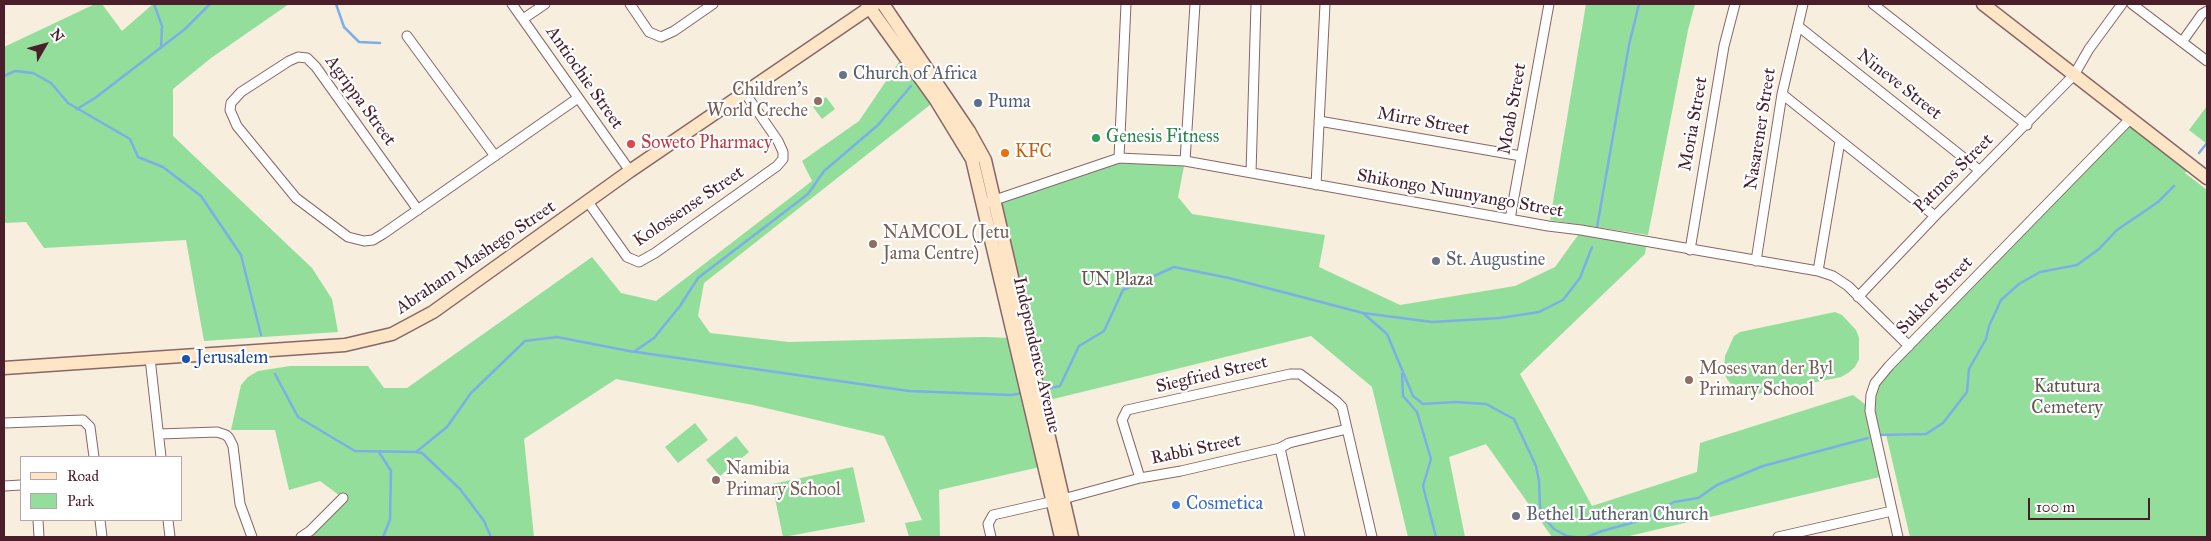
<!DOCTYPE html>
<style>
body{margin:0}
#map{position:relative;width:2211px;height:541px;overflow:hidden;background:#f7eedd;font-family:"IM FELL Great Primer",serif}
canvas{display:block}
.frame{position:absolute;inset:0;border:5px solid #4a1f2b;pointer-events:none}
.legend{position:absolute;left:20px;top:456px;width:162px;height:65px;box-sizing:border-box;background:#fff;border:1px solid #b7a5aa;margin:0;padding:6px 9px;list-style:none;font-size:15px;color:#4a1f2b}
.legend li{display:flex;align-items:center;gap:10px;height:25px}
.legend b{width:25px;border:1px solid #b7a5aa}
.north{position:absolute;left:20px;top:20px;width:50px;height:50px;-webkit-text-stroke:4px #fff;paint-order:stroke;rotate:52deg;font-size:14px;font-weight:700;line-height:20px;text-align:center;color:#4a1f2b}
.north::after{content:'';display:block;margin:auto;width:18px;height:22px;background:#4a1f2b;clip-path:polygon(50% 0,100% 100%,50% 72%,0 100%)}
.scale{position:absolute;left:2028px;top:498px;width:122px;height:22px;box-sizing:border-box;border:2px solid #4a1f2b;border-top:0;padding-left:6px;font-size:15px;line-height:18px;white-space:nowrap;color:#4a1f2b;-webkit-text-stroke:4px #fff;paint-order:stroke}
</style>
<div id="map">
<canvas width="2211" height="541"></canvas>
<div class="frame"></div>
<ul class="legend">
<li><b style="height:6px;background:#fde5c5"></b>Road</li>
<li><b style="height:14px;background:#93de9a"></b>Park</li>
</ul>
<div class="north">N</div>
<div class="scale">100 m</div>
</div>
<script>
const g = document.querySelector('canvas').getContext('2d');
g.lineJoin = 'round';
function paint(path, color) { g.fillStyle = color; g.fill(path, 'evenodd'); }
const shape = rows => new Path2D(rows.map(r => 'M' + r).join(''));
function stroke(path, color, width, dash) { g.strokeStyle = color; g.lineWidth = width; g.lineCap = dash ? 'butt' : 'round'; g.setLineDash(dash || []); g.stroke(path); }
function write(font, color, halo, rows, align = 'center') {
  g.font = font + ' "IM FELL Great Primer",serif'; g.lineWidth = 4.5; g.setLineDash([]); g.textBaseline = 'middle'; g.strokeStyle = halo; g.fillStyle = color; for (const [text, x, y, turn = 0] of rows) {
    g.save(); g.translate(x, y); g.rotate((+turn || 0) * Math.PI / 180); g.textAlign = isNaN(turn) ? turn : align; if (halo) g.strokeText(text, 0, 0); g.fillText(text, 0, 0); g.restore();
  }
}
paint(shape([
 [95,4,102,4,122,31,153,4,289,4,211,58,173,89,173,136,312,268,332,299,338,332,204,341,186,240,44,248,26,222,4,223,4,47],
 [1586,4,1695,4,1688,30,1648,235,1550,220],
 [903,56,935,101,704,283,698,316,710,333,789,342,983,337,1014,338,1044,466,939,490,940,537,909,537,905,523,922,520,884,436,753,405,616,379,524,439,534,537,314,537,310,531,343,498,320,481,289,490,275,430,231,430,241,385,248,377,258,371,290,366,368,366,384,388,407,388,592,257,621,293,656,301,812,181,802,161,859,121],
 [826,97,835,109,822,119,813,107],
 [2207,106,2207,144,2189,130],
 [2130,119,2191,166,2185,173,2207,190,2207,537,1910,537,1886,434,1877,435,1884,476,1625,537,1552,537,1486,444,1449,457,1465,537,1408,537,1372,387,1311,336,1041,402,995,200,1113,160,1185,161,1178,197,1192,214,1325,235,1319,267,1400,305,1515,286,1555,267,1581,231,1647,241,1645,254,1520,374,1592,506,1697,472,1700,443,1853,395,1870,408,1875,383],
 [1835,312,1842,315,1856,330,1859,338,1859,359,1855,367,1848,373,1841,377,1752,395,1737,392,1727,379,1724,372,1725,356,1734,336,1740,332],
 [695,423,708,440,678,463,665,447],
 [736,436,749,452,720,476,706,460],
 [853,467,865,522,783,537,772,484]
]), '#93de9a');
stroke(shape([
 [154,4,162,26,161,48],
 [336,4,344,27,359,42,380,43],
 [4,76,15,71,33,73,51,83,68,103,130,139,138,157,163,167,201,196,241,255,261,335],
 [77,109,95,98,185,29,210,4],
 [2199,153,2207,143],
 [1597,227,1629,45,1639,4],
 [1363,313,1387,334,1413,396,1423,404,1455,402,1486,404,1514,419,1536,466,1539,481,1540,506,1543,517,1554,529,1567,536,1574,537],
 [635,351,654,338,680,306,698,278,808,194,824,171,878,125,911,86],
 [275,374,298,417,355,451,416,452,447,427,471,393,525,341,557,337,629,351,909,391,1011,395,1023,393],
 [1402,374,1403,396,1417,412,1431,459,1423,486,1436,537],
 [1043,389,1060,386,1079,346,1104,331,1123,290,1174,267,1229,278,1363,313,1432,322,1500,318,1539,312,1563,300,1580,278,1592,247],
 [1878,435,1926,434,1943,423,1967,392,1969,369,1986,339,1989,326,2001,300,2019,284,2040,272,2077,265,2099,249,2117,230,2158,202,2174,186],
 [379,452,391,471,390,520,383,537],
 [416,452,422,453,460,489,484,521,491,537],
 [1587,537,1602,531,1642,520,1674,502,1698,498,1717,485,1763,466,1868,438]
]), '#7cafe8', 2.5);
const street = shape([
 [512,4,630,171],
 [630,4,649,32,661,37,674,31,713,4],
 [1873,4,2027,125],
 [2132,4,2207,61],
 [523,19,545,4],
 [1798,26,1979,170],
 [407,36,495,156],
 [2182,42,2202,14,2207,11],
 [1782,94,1935,216],
 [1319,121,1521,156],
 [1119,158,1126,4],
 [1185,161,1195,4],
 [1251,173,1256,4],
 [1316,185,1325,4],
 [588,202,627,257,639,262,655,253,777,166,783,159,783,152,778,141,745,93],
 [989,202,1119,158,1185,161,1548,226,1581,230,1818,271,1833,276,1848,286,1909,346],
 [418,210,316,67,307,58,298,57,289,61,241,92,231,103,230,110,237,126,296,198,348,237,364,241,373,240,383,234,578,98],
 [1510,219,1549,4],
 [1690,250,1724,46,1735,4],
 [1756,261,1782,94,1803,4],
 [1818,271,1840,141],
 [1858,297,1935,216,2074,75,2089,49,2122,4],
 [150,358,161,457],
 [4,423,83,420,90,427,94,457],
 [159,434,217,432,226,435,229,438,233,446,240,504,252,537],
 [1280,448,1300,537],
 [1140,478,1122,420,1127,410,1290,374,1300,374,1336,401,1342,407,1372,537],
 [4,486,21,485],
 [38,520,39,537],
 [100,520,102,537],
 [168,520,170,537],
 [301,537,310,531,343,498],
 [991,537,988,524,993,515,1063,499,1140,478,1181,471,1280,448,1289,443,1347,429],
 [1778,537,1892,511],
 [1898,537,1870,411,1871,395,1875,383,1889,366,2130,119]
]);
const secondary = shape([
 [867,4,936,100,972,159,1061,537],
 [883,4,969,131,985,160,1072,537],
 [1983,4,2207,178],
 [4,368,345,345,392,334,433,312,630,171,875,4]
]);
stroke(street, '#876769', 11);
stroke(secondary, '#876769', 15);
stroke(street, '#fff', 9);
stroke(secondary, '#fde5c5', 12);
for (const [x, y, r, color] of [
 [843,75,5,"#6b7280"],
 [818,101,5,"#8d6e63"],
 [978,103,5,"#5c6f8a"],
 [1096,138,5,"#2e9e5b"],
 [631,144,5,"#e0444e"],
 [1005,153,5,"#e8710a"],
 [873,244,5,"#8d6e63"],
 [1436,261,5,"#6b7280"],
 [186,359,5,"#1a4fb4"],
 [1689,380,5,"#8d6e63"],
 [716,480,5,"#8d6e63"],
 [1176,505,5,"#3f7fe0"],
 [1516,516,5,"#6b7280"]
]) { const dot = new Path2D(); dot.arc(x, y, r, 0, 2 * Math.PI); g.fillStyle = color; g.fill(dot); stroke(dot, '#fff', 2); }
write('18px', '#5b616d', '#fff', [
 ["Church of Africa",853,75],
 ["St. Augustine",1446,261],
 ["Bethel Lutheran Church",1526,516]
], 'left');
write('18px', '#4a1f2b', '#fff', [
 ["Antiochie Street",584,78,55],
 ["Nineve Street",1899,85,38],
 ["Agrippa Street",360,101,54],
 ["Moab Street",1513,109,-80],
 ["Mirre Street",1423,122,10],
 ["Moria Street",1694,124,-80],
 ["Nasarener Street",1761,129,-81],
 ["Patmos Street",1954,174,-45],
 ["Shikongo Nuunyango Street",1460,194,10],
 ["Kolossense Street",689,207,-34],
 ["Abraham Mashego Street",476,258,-34],
 ["Sukkot Street",1935,296,-46],
 ["Independence Avenue",1036,355,77],
 ["Siegfried Street",1212,375,-13],
 ["Rabbi Street",1196,450,-12]
]);
write('18px', '#785e54', '#fff', [
 ["Children's",808,91,"right"],
 ["World Creche",808,112,"right"],
 ["NAMCOL (Jetu",883,234],
 ["Jama Centre)",883,255],
 ["Moses van der Byl",1699,370],
 ["Primary School",1699,391],
 ["Namibia",726,470],
 ["Primary School",726,491]
], 'left');
write('18px', '#4e5e75', '#fff', [
 ["Puma",988,103]
], 'left');
write('18px', '#27864d', '#fff', [
 ["Genesis Fitness",1106,138]
], 'left');
write('18px', '#be3a42', '#fff', [
 ["Soweto Pharmacy",641,144]
], 'left');
write('18px', '#c56008', '#fff', [
 ["KFC",1015,153]
], 'left');
write('18px', '#60584c', '#fff', [
 ["UN Plaza",1117,281],
 ["Katutura",2067,388],
 ["Cemetery",2067,409]
]);
write('18px', '#164399', '#fff', [
 ["Jerusalem",196,359]
], 'left');
write('18px', '#366cbe', '#fff', [
 ["Cosmetica",1186,505]
], 'left');
</script>
